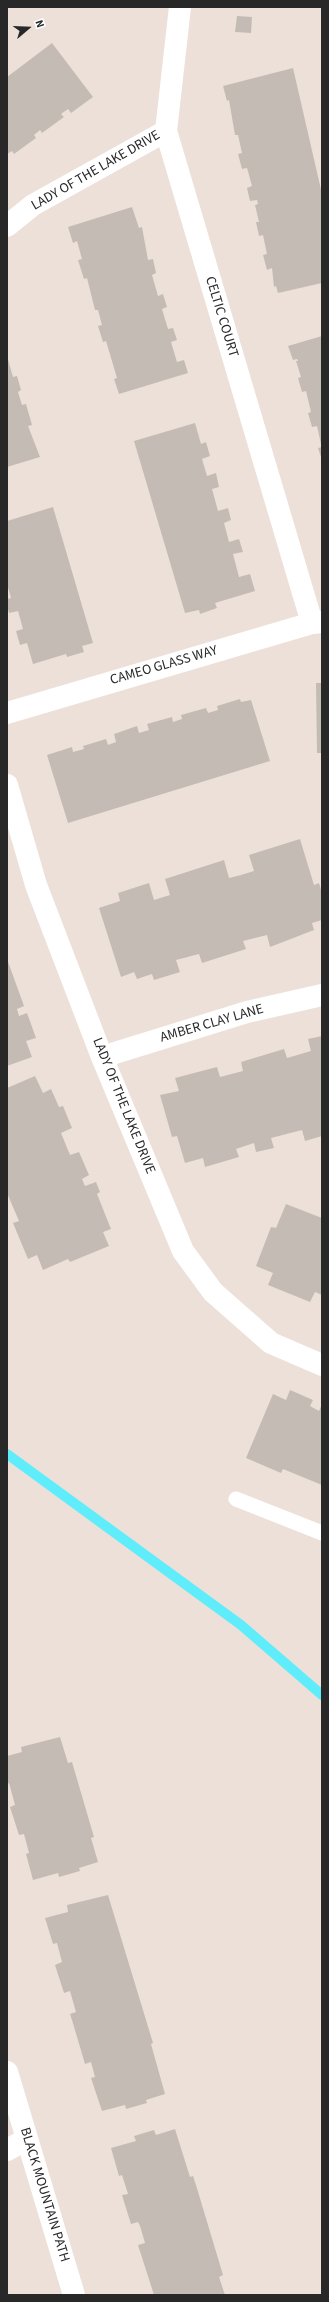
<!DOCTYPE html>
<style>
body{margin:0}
#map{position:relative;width:329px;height:2302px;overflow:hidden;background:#ede0d8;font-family:"Source Sans 3",sans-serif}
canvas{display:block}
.frame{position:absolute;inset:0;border:8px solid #282828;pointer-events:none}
.north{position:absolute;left:8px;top:8px;width:40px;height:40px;-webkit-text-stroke:3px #fff;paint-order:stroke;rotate:71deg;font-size:11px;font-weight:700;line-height:16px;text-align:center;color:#282828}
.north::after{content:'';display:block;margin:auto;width:14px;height:18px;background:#282828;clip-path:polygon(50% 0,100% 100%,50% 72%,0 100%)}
</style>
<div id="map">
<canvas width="329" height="2302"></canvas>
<div class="frame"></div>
<div class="north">N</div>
</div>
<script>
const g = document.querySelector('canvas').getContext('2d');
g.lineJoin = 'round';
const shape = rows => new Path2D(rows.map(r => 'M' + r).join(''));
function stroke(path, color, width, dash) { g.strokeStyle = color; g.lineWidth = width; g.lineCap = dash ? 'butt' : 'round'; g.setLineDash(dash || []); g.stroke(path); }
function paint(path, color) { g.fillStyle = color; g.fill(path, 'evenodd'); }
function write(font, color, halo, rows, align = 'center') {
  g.font = font + ' "Source Sans 3",sans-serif'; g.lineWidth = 3.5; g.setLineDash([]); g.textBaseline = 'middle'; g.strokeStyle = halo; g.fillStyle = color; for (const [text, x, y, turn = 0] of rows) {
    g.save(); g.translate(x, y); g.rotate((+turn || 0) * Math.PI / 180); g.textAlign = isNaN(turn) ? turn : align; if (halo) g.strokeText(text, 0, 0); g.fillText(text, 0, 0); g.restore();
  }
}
stroke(shape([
 [7,1454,241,1625,322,1695]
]), '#5fecfb', 10);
paint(shape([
 [237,16,252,17,251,33,235,32],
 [52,43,93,97,71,113,68,109,61,114,64,117,42,133,40,130,34,135,36,138,14,154,12,151,7,154,7,77],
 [293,68,322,194,322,283,278,293,276,286,274,287,272,268,267,270,263,255,267,254,263,235,259,236,256,222,259,222,255,205,258,204,257,200,250,201,247,188,252,186,247,168,242,169,238,154,242,153,238,135,235,135,229,100,227,101,223,86],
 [132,207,139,228,142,227,148,260,153,259,156,273,152,275,158,296,163,294,167,307,162,309,168,329,173,328,177,340,171,342,177,362,184,360,188,373,119,394,114,379,117,378,106,341,103,342,98,326,102,325,98,310,95,310,87,278,84,279,78,260,82,259,77,241,73,243,68,227],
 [322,336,322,444,321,444,317,426,312,427,308,413,311,412,306,391,302,392,298,378,301,377,296,361,298,361,297,359,293,360,288,346],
 [7,356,13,377,17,376,21,390,18,392,22,405,26,404,32,425,28,426,40,457,7,467],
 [195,423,201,444,206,442,210,456,202,459,207,476,216,473,219,487,212,489,218,511,228,508,231,520,224,523,229,542,239,539,243,552,233,554,239,577,250,574,255,591,215,603,217,608,200,614,199,610,185,613,134,441],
 [322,447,322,460,318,448],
 [53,507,93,643,82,646,84,652,67,657,66,654,33,664,27,643,20,645,16,631,23,629,18,611,9,613,7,605,7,599,11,598,7,584,7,521],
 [316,683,322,683,322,753,317,753],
 [240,699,241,702,251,700,270,761,68,823,47,755,72,747,73,752,84,749,83,746,106,739,108,745,116,742,114,734,137,726,139,733,149,730,147,724,172,717,173,722,182,719,181,715,206,708,208,713,218,710,217,706],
 [300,839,314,885,319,883,322,893,322,920,312,923,314,930,270,947,267,935,243,941,246,949,202,963,199,954,176,960,180,972,154,980,152,974,137,979,134,972,121,977,99,908,120,901,118,893,149,883,154,900,170,895,165,879,224,860,229,878,241,875,254,871,249,855],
 [7,959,24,1006,17,1009,19,1016,27,1013,36,1038,26,1041,32,1057,7,1066],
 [322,1036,322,1136,305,1141,302,1130,271,1138,274,1148,256,1152,254,1143,236,1149,239,1157,205,1167,203,1158,185,1163,177,1136,172,1137,160,1095,179,1091,175,1078,217,1067,220,1077,243,1071,241,1062,284,1049,287,1058,311,1051,308,1039],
 [35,1076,43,1093,51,1089,59,1107,63,1106,72,1128,61,1133,70,1155,79,1152,89,1175,82,1179,85,1186,96,1182,100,1192,97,1194,111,1229,103,1232,109,1246,70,1262,68,1259,43,1270,37,1255,28,1259,13,1223,19,1221,7,1193,7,1088],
 [286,1204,322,1218,322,1295,315,1292,310,1302,268,1285,273,1273,256,1266,271,1227,276,1228],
 [290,1390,313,1400,310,1406,319,1411,322,1404,322,1485,283,1469,281,1473,246,1458,273,1394,286,1400],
 [60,1737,68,1763,72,1762,94,1837,91,1838,98,1862,79,1868,80,1871,59,1877,58,1873,33,1880,26,1854,29,1853,24,1834,19,1835,10,1807,15,1805,9,1783,7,1784,7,1756,22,1752,21,1747],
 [108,1895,153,2043,151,2044,165,2094,146,2100,147,2103,126,2109,125,2105,102,2111,91,2078,95,2077,91,2062,85,2064,72,2020,70,2014,76,2012,70,1991,64,1993,55,1965,62,1962,57,1943,53,1944,45,1918,68,1912,67,1905],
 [175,2129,190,2177,193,2176,196,2185,223,2275,219,2277,225,2295,154,2295,138,2245,145,2243,140,2226,138,2222,131,2224,125,2205,122,2195,128,2194,122,2175,119,2176,111,2148,136,2141,134,2136,154,2130,156,2135]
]), '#c4bcb4');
stroke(shape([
 [236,1499,322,1533]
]), '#fff', 15);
stroke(shape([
 [180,7,166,131,312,623],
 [7,226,33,205,166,131],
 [7,713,312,623,322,622],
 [7,785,36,885,102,1057,183,1251,213,1292,271,1343,322,1365],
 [102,1057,247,1012,322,995],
 [7,2072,74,2295],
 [7,2150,27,2139]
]), '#fff', 22);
write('14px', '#282828', '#fff', [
 ["LADY OF THE LAKE DRIVE",96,171,-30],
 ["CELTIC COURT",221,317,73],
 ["CAMEO GLASS WAY",164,666,-16],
 ["AMBER CLAY LANE",212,1024,-16],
 ["LADY OF THE LAKE DRIVE",123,1106,68],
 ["BLACK MOUNTAIN PATH",44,2195,73]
]);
</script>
